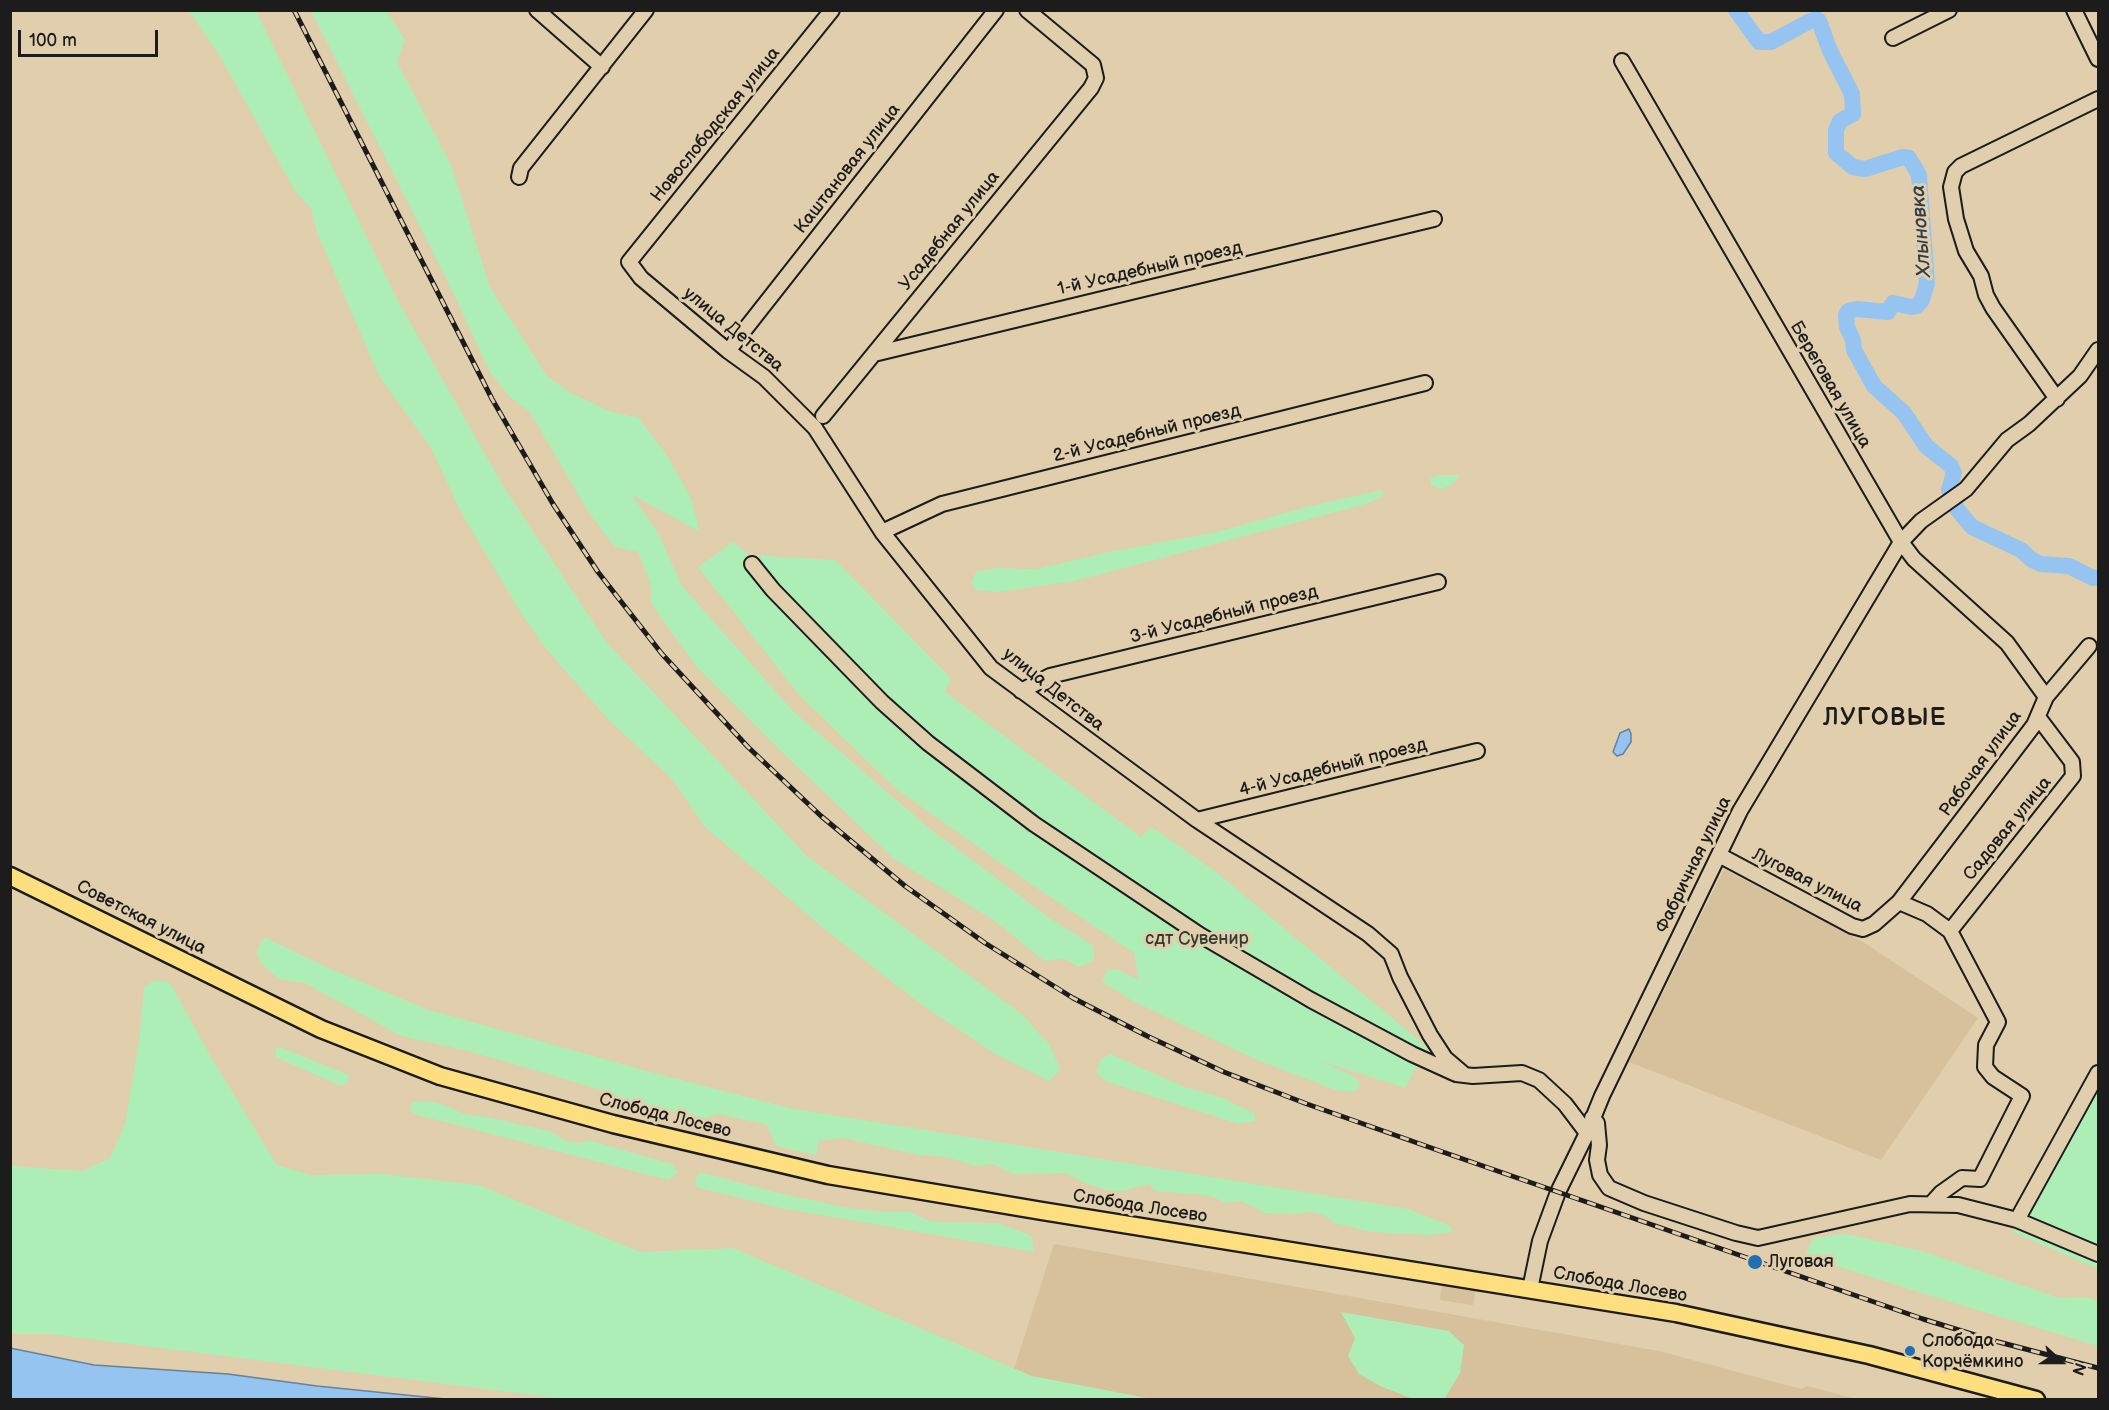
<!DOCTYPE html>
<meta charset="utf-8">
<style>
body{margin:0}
#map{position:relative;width:2109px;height:1410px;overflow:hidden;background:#e0ceac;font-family:"Balsamiq Sans",sans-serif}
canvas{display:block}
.frame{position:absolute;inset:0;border:12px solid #1c1c1c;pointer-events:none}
.north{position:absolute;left:2031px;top:1332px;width:60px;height:60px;-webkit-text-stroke:4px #e0ceac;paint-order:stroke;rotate:111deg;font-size:16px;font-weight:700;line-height:24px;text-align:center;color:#1c1c1c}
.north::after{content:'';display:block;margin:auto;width:21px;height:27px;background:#1c1c1c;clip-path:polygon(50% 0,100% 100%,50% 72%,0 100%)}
.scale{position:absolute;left:18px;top:30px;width:140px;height:27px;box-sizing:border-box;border:3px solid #1c1c1c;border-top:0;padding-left:8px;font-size:18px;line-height:21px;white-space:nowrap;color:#1c1c1c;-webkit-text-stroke:4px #e0ceac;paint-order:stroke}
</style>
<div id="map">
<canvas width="2109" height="1410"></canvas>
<div class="frame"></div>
<div class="north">N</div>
<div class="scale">100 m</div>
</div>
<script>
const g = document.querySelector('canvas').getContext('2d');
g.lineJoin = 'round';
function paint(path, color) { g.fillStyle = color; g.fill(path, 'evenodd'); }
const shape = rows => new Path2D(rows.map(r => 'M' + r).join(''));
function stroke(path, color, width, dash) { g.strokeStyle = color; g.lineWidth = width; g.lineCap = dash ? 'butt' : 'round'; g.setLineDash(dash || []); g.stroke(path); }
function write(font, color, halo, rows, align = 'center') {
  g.font = font + ' "Balsamiq Sans",sans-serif'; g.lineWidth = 6; g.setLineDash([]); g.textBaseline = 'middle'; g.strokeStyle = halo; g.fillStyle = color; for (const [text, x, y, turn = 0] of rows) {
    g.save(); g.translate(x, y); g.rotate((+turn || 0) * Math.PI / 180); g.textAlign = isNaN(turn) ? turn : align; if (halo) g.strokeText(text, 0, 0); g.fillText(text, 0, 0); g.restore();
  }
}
paint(shape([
 [1724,869,1860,940,1978,1018,1881,1160,1629,1062],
 [1054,1244,1659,1351,1801,1389,1807,1386,1856,1399,1004,1400],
 [1442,1283,1476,1288,1473,1305,1440,1300]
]), '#d6c19c');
paint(shape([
 [189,11,256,11,399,303,505,489,607,643,807,856,1023,1015,1050,1046,1060,1069,1049,1081,997,1055,922,1005,828,932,705,827,672,779,609,720,547,650,521,613,462,514,431,448,379,376,316,230,311,208,295,191,221,58],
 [311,11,387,11,405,40,397,62,451,165,490,287,546,375,569,392,609,411,639,418,668,457,691,498,700,532,631,494,658,533,682,586,794,712,929,828,1051,919,1094,946,1094,961,1079,967,1064,959,1044,961,995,921,893,858,785,755,697,667,652,605,650,582,638,552,615,547,589,513,530,412,510,397,490,372,447,280],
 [1441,475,1461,475,1453,484,1442,489,1431,486,1430,478],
 [1381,490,1385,493,1380,498,1366,504,1075,581,997,592,977,590,971,583,976,572,996,568,1036,569,1109,552,1217,532,1306,507],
 [733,542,750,555,835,560,951,678,945,692,1141,837,1152,827,1216,872,1427,1047,1405,1088,1321,1061,1357,1078,1359,1088,1353,1092,1335,1090,1260,1061,1195,1031,1131,1000,1102,982,1108,969,1119,970,1139,980,1134,953,1032,885,896,789,800,696,698,567],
 [264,937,324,966,426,1009,654,1073,790,1108,1408,1209,1451,1226,1452,1232,1429,1235,1371,1232,1334,1223,1324,1215,1311,1212,1295,1214,1265,1213,1241,1201,1226,1203,1213,1197,1197,1194,1154,1191,1150,1184,1123,1191,1106,1190,1085,1183,1066,1173,1013,1174,993,1164,975,1166,947,1157,919,1155,843,1138,819,1141,816,1155,776,1146,767,1125,719,1114,704,1118,642,1105,598,1089,517,1065,468,1051,401,1036,305,983,279,979,263,965,256,953],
 [155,980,170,983,215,1064,277,1165,311,1175,382,1174,479,1185,640,1252,733,1248,1032,1376,1152,1399,565,1399,50,1334,11,1334,11,1166,83,1171,110,1158,125,1124,139,1042,144,987],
 [280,1047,349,1075,348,1082,341,1086,275,1057,276,1049],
 [1110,1054,1185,1087,1223,1098,1255,1114,1255,1121,1239,1124,1105,1081,1096,1072,1101,1059],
 [2098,1073,2098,1269,2013,1232,2017,1220],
 [427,1101,445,1105,464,1114,487,1117,550,1131,564,1140,579,1143,588,1140,672,1164,677,1171,675,1175,668,1180,414,1114,410,1109,413,1102],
 [700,1172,783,1194,848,1208,884,1212,910,1212,932,1222,997,1223,1023,1232,1032,1237,1034,1252,781,1208,695,1187,696,1178],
 [1846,1234,1922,1251,2056,1297,2090,1298,2098,1302,2098,1346,1934,1297,1805,1256,1813,1238],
 [1341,1312,1449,1331,1464,1345,1460,1373,1445,1398,1413,1399,1380,1386,1359,1374,1348,1356,1355,1338]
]), '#adeeb6');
const water = shape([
 [1629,729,1631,734,1631,742,1623,754,1617,756,1613,752,1620,733,1629,729],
 [10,1348,94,1365,228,1374,317,1386,445,1399,11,1399,10,1348]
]);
paint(water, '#96c4f1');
stroke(water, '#65819c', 1.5);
stroke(shape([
 [1736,10,1759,42,1771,42,1808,22,1816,19,1819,21,1830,51,1852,94,1853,114,1840,121,1836,130,1836,153,1853,167,1865,169,1903,157,1909,158,1919,175,1927,283,1922,300,1917,306,1912,307,1893,303,1888,312,1857,309,1848,311,1846,315,1847,327,1853,340,1854,350,1874,386,1904,413,1926,446,1951,466,1954,473,1949,490,1957,509,1972,527,2021,550,2032,560,2041,564,2069,566,2093,578,2098,577]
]), '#96c4f1', 16);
const minor = shape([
 [537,10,602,67],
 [832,10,629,262,641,278,728,351,764,377,815,428,882,532,991,668,1197,820,1368,934,1391,954,1400,977,1430,1035,1445,1058,1465,1075],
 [2074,10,2098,59],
 [1893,38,1949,10],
 [1622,61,1901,542,1914,559,2007,643,2046,697],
 [519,177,521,168,646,10],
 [728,351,996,10],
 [874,354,1434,219],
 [2057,399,1993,308,1986,295,1981,276,1966,251,1956,219,1951,187,1955,172,1961,166,2098,99],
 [823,416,1091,88,1096,78,1093,65,1027,10],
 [882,532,942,504,1425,383],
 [752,564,773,590,882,702,928,743,1034,824,1200,935,1311,1000,1412,1054,1456,1074,1473,1076,1522,1073,1539,1080,1565,1104,1587,1133],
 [1021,691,1050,676,1438,582],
 [1197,820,1477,751],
 [1719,855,1852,926,1863,929,1874,924,1899,902,1927,914,1950,931,1998,1022,1986,1045,1985,1067,1993,1077,2022,1096,1980,1179,1962,1178,1941,1193,1932,1203],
 [1899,902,2034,725,2046,697,2089,646],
 [1950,931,2073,776,2072,762,2038,717],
 [1592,1118,1597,1123,1599,1145,1597,1160,1600,1175,1609,1188,1644,1203,1736,1233,1758,1238,1910,1204,1958,1205,2017,1220,2098,1254],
 [2017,1220,2098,1073],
 [1530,1289,1540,1241,1558,1192,1587,1133,1602,1096,1740,811,1901,542,1921,521,1966,489,2007,440,2029,424,2080,376,2098,350]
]);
const major = shape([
 [10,876,321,1029,440,1076,613,1124,828,1175,1042,1211,1676,1313,1869,1355,2036,1400]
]);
stroke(minor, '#1c1c1c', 18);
stroke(major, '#1c1c1c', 21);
stroke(minor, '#e0ceac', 14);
stroke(major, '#fedf80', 16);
const rail = shape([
 [294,10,492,399,553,504,598,572,662,654,748,747,821,816,905,886,985,943,1073,998,1147,1036,1224,1072,1307,1104,1440,1151,1923,1319,1991,1340,2098,1368]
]);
stroke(rail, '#1c1c1c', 5);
stroke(rail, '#e0ceac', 3, [9]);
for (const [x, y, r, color] of [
 [1755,1262,8,"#1f6fb2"],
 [1910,1351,6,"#1f6fb2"]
]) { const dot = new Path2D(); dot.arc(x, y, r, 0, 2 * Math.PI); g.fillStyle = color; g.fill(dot); stroke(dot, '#e0ceac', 2); }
write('18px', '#1c1c1c', '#e0ceac', [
 ["Новослободская улица",716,125,-51],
 ["Каштановая улица",848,169,-52],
 ["Усадебная улица",950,231,-51],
 ["1-й Усадебный проезд",1150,269,-13],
 ["улица Детства",733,330,39],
 ["Береговая улица",1830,385,60],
 ["2-й Усадебный проезд",1147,434,-14],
 ["3-й Усадебный проезд",1224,615,-14],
 ["улица Детства",1053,690,38],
 ["Рабочая улица",1981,764,-54],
 ["4-й Усадебный проезд",1333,768,-14],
 ["Садовая улица",2008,829,-51],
 ["Фабричная улица",1694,865,-64],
 ["Луговая улица",1807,881,27],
 ["Советская улица",141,918,27],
 ["Слобода Лосево",665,1116,14],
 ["Слобода Лосево",1140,1207,9],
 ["Слобода Лосево",1620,1285,10]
]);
write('18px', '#323c33', '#e0ceac', [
 ["сдт Сувенир",1197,939]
]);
write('18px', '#1c1c1c', '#e0ceac', [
 ["Луговая",1768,1262],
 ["Слобода",1922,1341],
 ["Корчёмкино",1922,1362]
], 'left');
write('italic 20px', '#343e47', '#e0ceac', [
 ["Хлыновка",1922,231,-94]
]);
g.letterSpacing = '1.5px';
write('bold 24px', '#1c1c1c', '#e0ceac', [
 ["ЛУГОВЫЕ",1885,719]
]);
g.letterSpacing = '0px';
</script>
